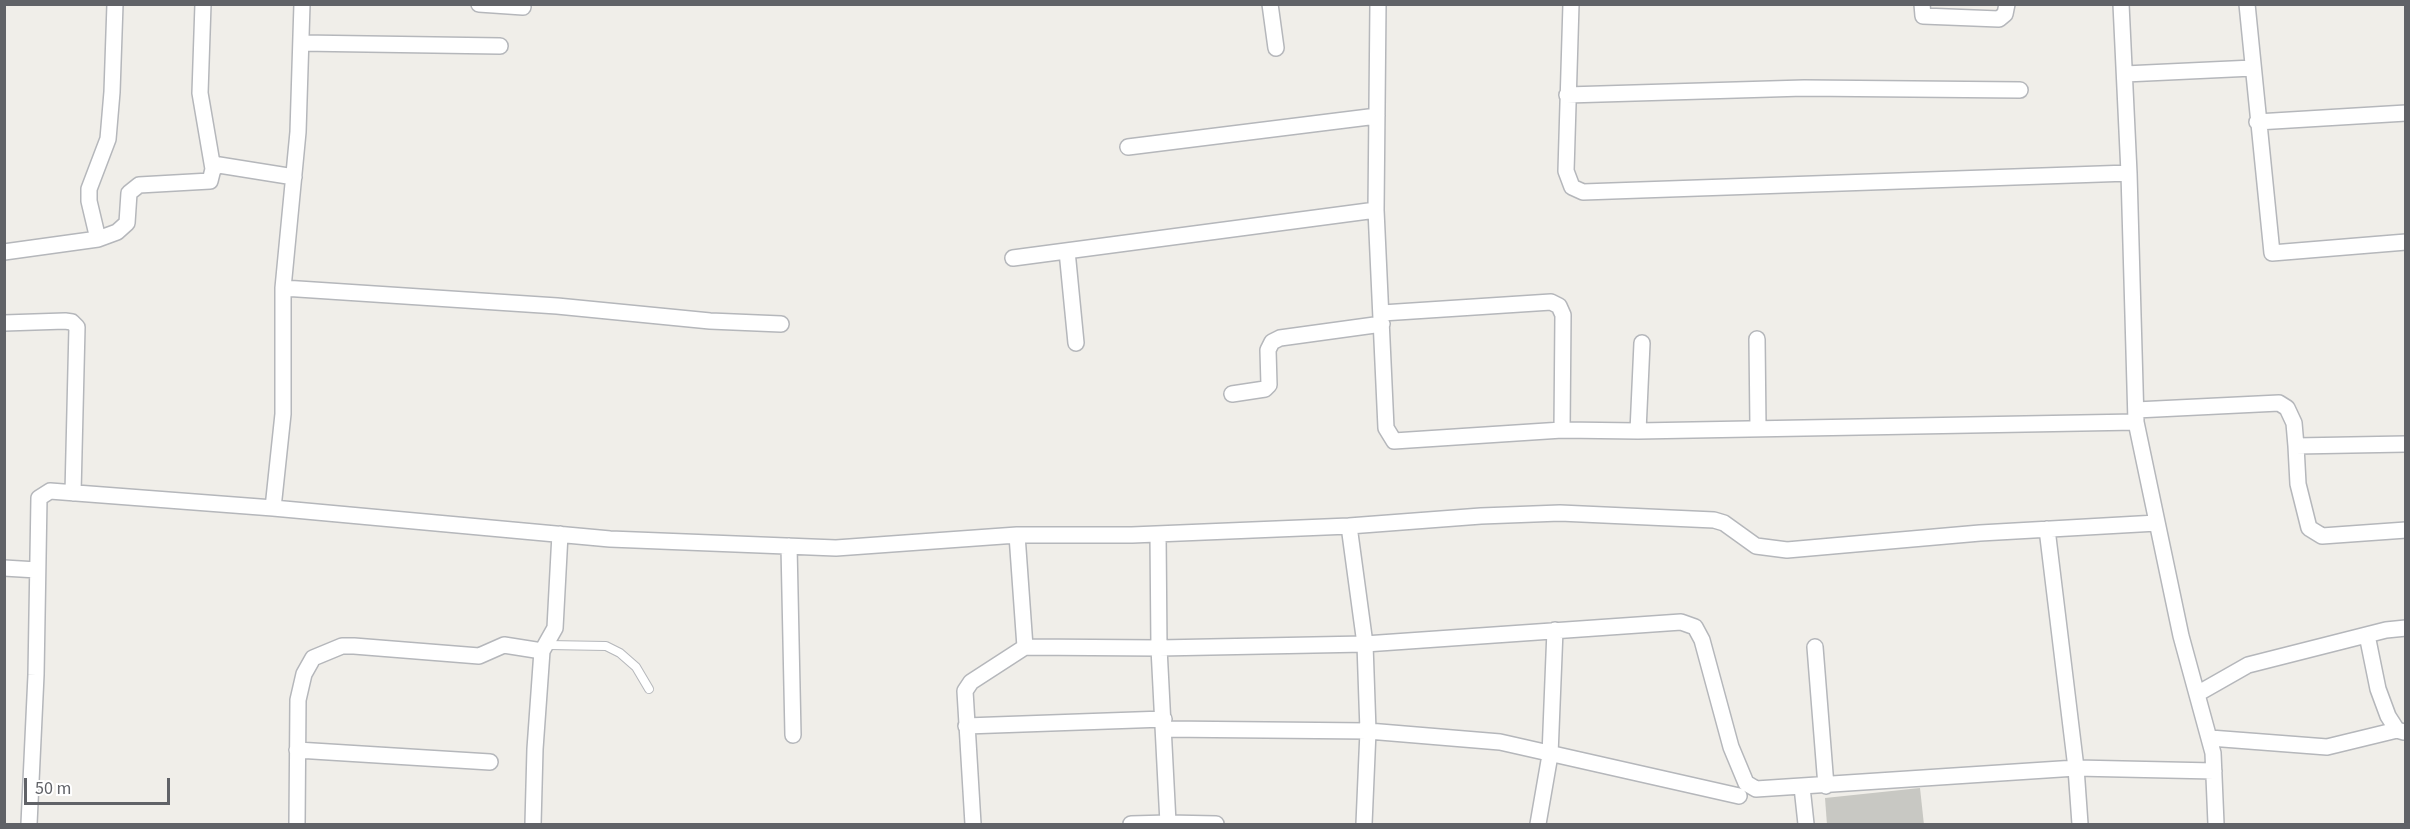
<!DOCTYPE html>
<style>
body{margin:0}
#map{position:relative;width:2410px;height:829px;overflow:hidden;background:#f0eee9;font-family:"Source Sans 3",sans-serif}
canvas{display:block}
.frame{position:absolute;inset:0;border:6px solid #606267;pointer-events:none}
.scale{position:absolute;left:24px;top:778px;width:146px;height:27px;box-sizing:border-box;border:3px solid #606267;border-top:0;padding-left:8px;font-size:18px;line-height:21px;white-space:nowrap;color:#606267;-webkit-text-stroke:4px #fff;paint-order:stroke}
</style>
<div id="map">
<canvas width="2410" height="829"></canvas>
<div class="frame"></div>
<div class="scale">50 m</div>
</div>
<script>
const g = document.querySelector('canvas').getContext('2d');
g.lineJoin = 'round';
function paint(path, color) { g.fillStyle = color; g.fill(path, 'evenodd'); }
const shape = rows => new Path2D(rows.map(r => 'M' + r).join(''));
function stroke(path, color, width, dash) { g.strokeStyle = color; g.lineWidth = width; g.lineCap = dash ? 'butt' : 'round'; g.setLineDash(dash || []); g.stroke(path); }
paint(shape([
 [1920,788,1924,825,1827,825,1825,798]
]), '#c8c8c3');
const service = shape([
 [548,645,606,646,620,653,636,667,649,689]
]);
const minor = shape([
 [479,4,523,7],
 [1270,4,1276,48],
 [1378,4,1376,210,1386,428,1394,441,1562,430,1638,431,2136,422],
 [1571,4,1566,171,1572,187,1583,192,2129,173,2136,422,2181,636,2213,753,2216,824],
 [1922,4,1923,16,1999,19,2005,14,2007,4],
 [2121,4,2129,173],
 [2247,4,2272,253,2406,242],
 [301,43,500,46],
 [2125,74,2253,68],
 [1567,95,1804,88,2020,90],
 [2257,122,2406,113],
 [1128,147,1377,116],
 [213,169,219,165,294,177],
 [98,239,89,201,89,189,108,139,112,92,115,4],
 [1067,251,1076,343],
 [4,252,98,239,117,232,127,223,129,193,139,185,210,181,213,169,200,93,203,4],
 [1013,258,1376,210],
 [283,288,557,306,710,321,781,324],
 [1382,313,1551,302,1559,306,1563,315,1562,430],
 [4,323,65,321,72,322,77,327,73,493],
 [1757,339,1758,427],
 [1232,394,1265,389,1269,385,1268,350,1272,342,1280,338,1382,324],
 [2136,410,2279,403,2287,408,2294,423,2296,446,2406,444],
 [1638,431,1642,343],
 [2296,446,2298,484,2309,528,2322,536,2406,530],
 [273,508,610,539,836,548,1017,535,1132,535,1349,526,1365,644,1681,622,1695,627,1702,640,1731,747,1746,783,1756,789,2076,768,2080,824],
 [1349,526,1481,516,1560,513,1714,520,1724,523,1756,546,1787,550,1980,533,2157,523],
 [2047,529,2076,768,2214,771],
 [789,546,793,735],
 [4,568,37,570],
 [2367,635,2378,689,2388,716,2397,730,2404,732],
 [1025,647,1159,648,1365,644,1368,731,1364,824],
 [1815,647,1826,786],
 [2197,694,2248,665,2386,630,2406,628],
 [966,726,1164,719],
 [1164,729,1368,731,1500,742,1739,796],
 [2210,738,2327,747,2397,730],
 [297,750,490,762],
 [1802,787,1806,824],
 [1168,823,1216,824],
 [29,824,36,675,39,498,50,491,273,508,283,414,283,288,298,132,302,4],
 [297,824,298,700,304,674,313,658,342,646,354,646,479,656,504,645,542,651],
 [533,824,535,749,542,651,555,628,560,534],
 [973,824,965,691,971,682,1025,647,1017,535],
 [1131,824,1168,823,1159,648,1158,534],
 [1538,824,1550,755,1555,630]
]);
stroke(service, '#b5b7bb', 10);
stroke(minor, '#b5b7bb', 18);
stroke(service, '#fff', 8);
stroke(minor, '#fff', 15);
</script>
